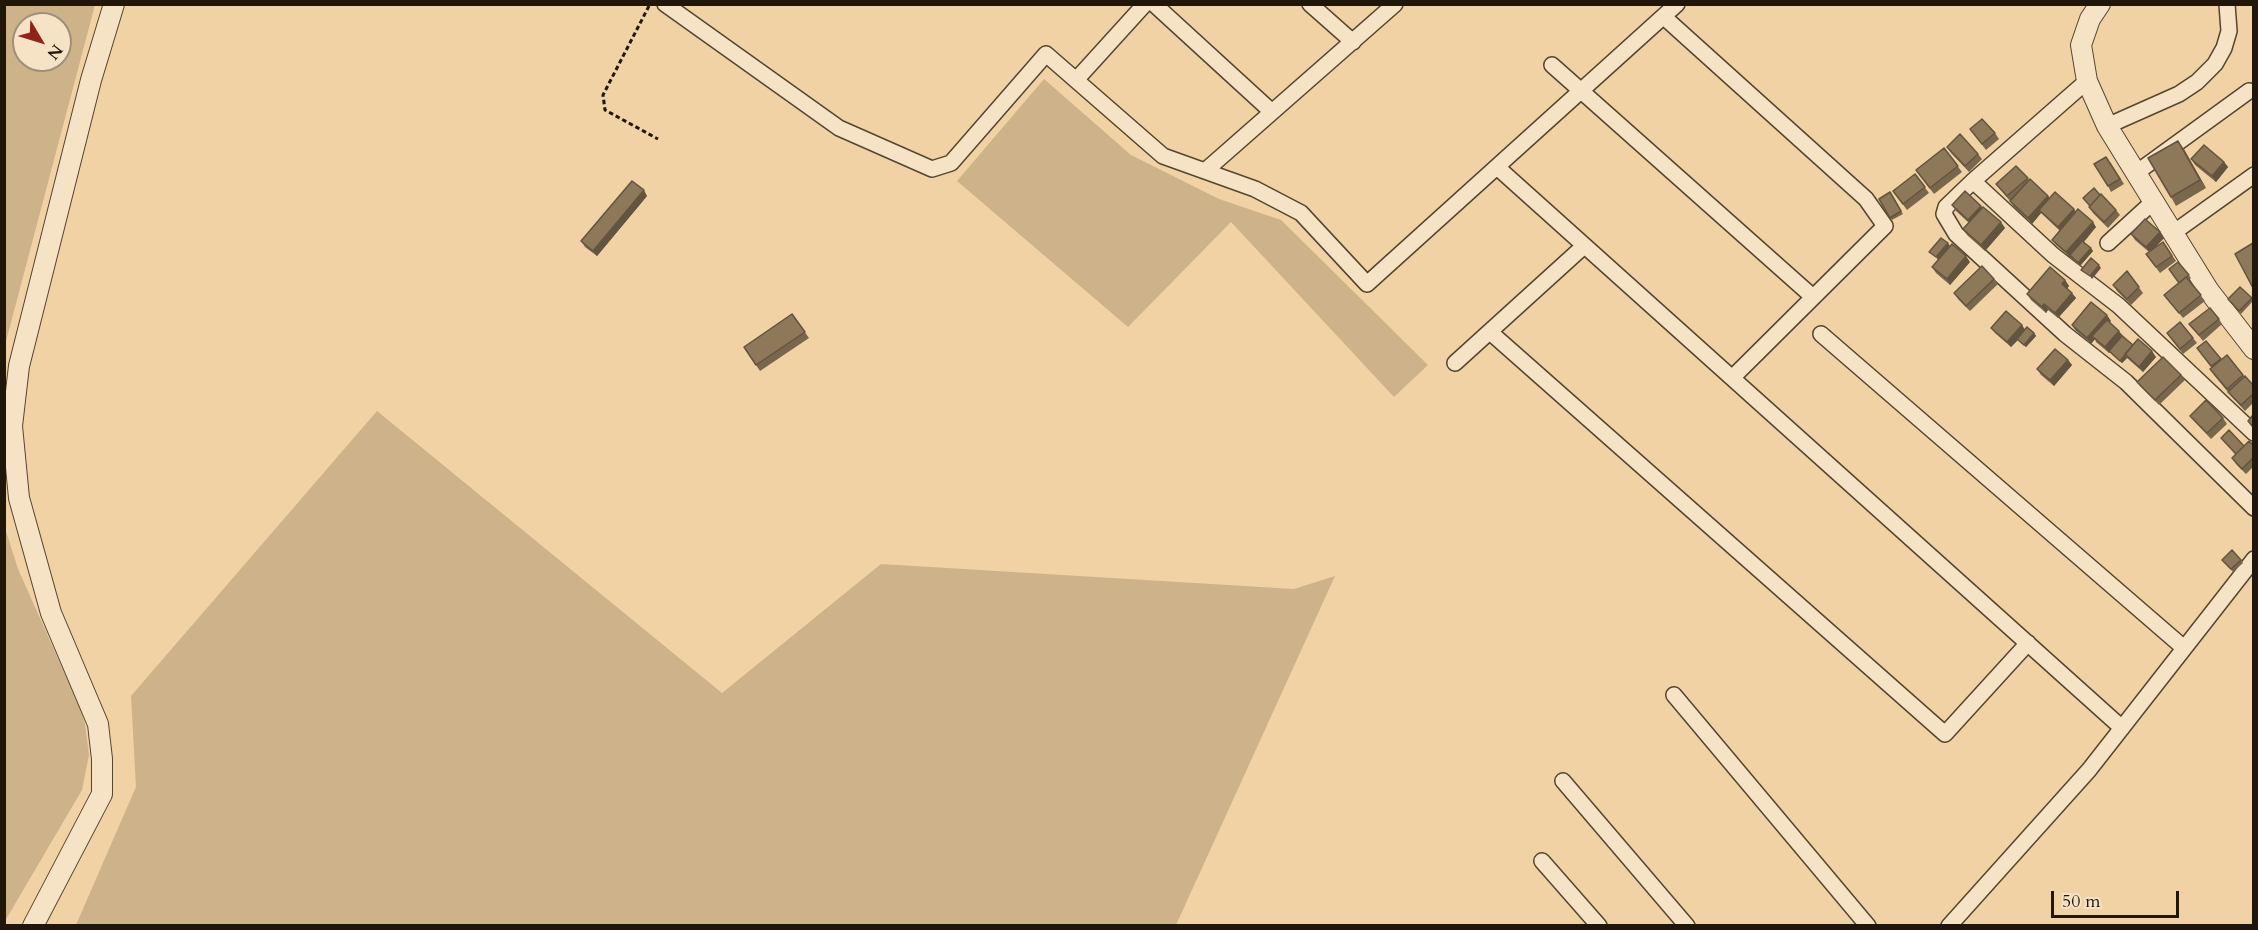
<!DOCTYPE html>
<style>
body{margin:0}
#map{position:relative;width:2258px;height:930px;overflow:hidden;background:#f1d2a4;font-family:Cardo,serif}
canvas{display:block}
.frame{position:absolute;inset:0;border:6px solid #20160a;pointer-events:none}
.north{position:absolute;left:12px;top:12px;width:60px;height:60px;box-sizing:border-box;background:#f6e2c4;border:2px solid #a0907a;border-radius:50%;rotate:128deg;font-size:16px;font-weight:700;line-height:24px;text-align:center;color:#20160a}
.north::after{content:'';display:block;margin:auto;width:21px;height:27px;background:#8f2418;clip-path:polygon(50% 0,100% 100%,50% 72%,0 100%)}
.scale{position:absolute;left:2051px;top:891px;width:128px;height:27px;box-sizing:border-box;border:3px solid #20160a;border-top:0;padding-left:8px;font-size:18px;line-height:21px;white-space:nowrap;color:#20160a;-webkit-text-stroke:4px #f6e2c4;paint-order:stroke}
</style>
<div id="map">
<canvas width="2258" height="930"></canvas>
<div class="frame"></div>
<div class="north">N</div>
<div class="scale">50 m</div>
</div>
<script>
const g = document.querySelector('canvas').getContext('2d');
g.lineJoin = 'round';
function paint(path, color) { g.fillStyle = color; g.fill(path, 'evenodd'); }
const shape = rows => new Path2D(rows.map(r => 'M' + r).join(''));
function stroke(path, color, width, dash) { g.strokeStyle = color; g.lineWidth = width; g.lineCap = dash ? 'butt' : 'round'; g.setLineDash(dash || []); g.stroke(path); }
paint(shape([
 [5,4,95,5,5,345,4,5],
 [24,24,60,24,60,60,24,60],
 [1044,79,1131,155,1219,199,1281,220,1428,365,1394,397,1231,222,1128,327,957,181],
 [377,411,722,693,881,564,1294,589,1335,576,1176,925,76,925,136,787,131,696],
 [4,525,18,569,81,710,85,724,89,755,82,790,5,921]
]), '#cdb28a');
const minor = shape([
 [665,4,839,128,932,169,951,163,1046,54,1163,156,1255,189,1301,213,1367,284,1677,4],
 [1154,4,1272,112],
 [1310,4,1353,42],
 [1664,17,1866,199,1885,226,1732,378],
 [1552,65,1813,297],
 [1076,80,1145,4],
 [2087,81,1973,181,1946,207,1944,214,1956,234,2065,334,2126,382,2254,508],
 [2107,126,2179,94,2197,82,2215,64,2224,48,2229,31,2227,4],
 [1497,167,2122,728],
 [1205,171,1395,4],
 [2136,173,2249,91],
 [1973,181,2053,255,2119,306,2254,433],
 [2173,233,2254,175],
 [2108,243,2154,201],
 [1490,332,1945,734,2028,643],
 [1821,334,2184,648],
 [1455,363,1584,246],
 [1674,695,1868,926],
 [1563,781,1687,926],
 [1542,861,1599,926],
 [1949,926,2089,770,2254,559]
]);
const tertiary = shape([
 [2100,4,2090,19,2081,45,2087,81,2107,126,2173,233,2209,291,2254,349],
 [33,926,102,794,102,759,98,724,51,613,19,498,12,426,19,366,91,80,114,4]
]);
stroke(minor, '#544530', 18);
stroke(tertiary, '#544530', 22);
stroke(shape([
 [649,6,603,95,605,110,658,139]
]), '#20160a', 3, [4.5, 3]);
stroke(minor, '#f6e2c4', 15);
stroke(tertiary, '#f6e2c4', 20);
paint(shape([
 [1970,129,1995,133,1999,139,1986,150],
 [2178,141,2206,188,2176,206,2171,197],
 [1947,147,1978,154,1982,159,1969,172,1951,153],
 [1944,148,1962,172,1934,194,1916,170],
 [2191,159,2224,162,2228,167,2216,182,2195,165],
 [2110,162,2124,184,2111,192,2108,186],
 [2016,166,2029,180,2050,198,2076,212,2096,227,2084,242,2093,251,2080,266,2056,245,2052,240,2060,231,2041,213,2032,224,2014,207,2010,201,1996,184],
 [1915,174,1929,193,1907,210,1893,191],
 [1890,192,1903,214,1892,220,1879,199],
 [2100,195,2116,210,2120,215,2108,228,2093,213,2089,207],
 [647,196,597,256,585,247,581,241],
 [1952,205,1982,208,2005,228,1985,251,1967,235,1963,229,1969,223,1956,211],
 [2160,232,2164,238,2153,249,2163,242,2176,261,2160,273,2146,254,2149,252,2135,240,2131,234],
 [1970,262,1950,285,1936,273,1932,267],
 [2178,262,2191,278,2189,280,2205,301,2183,318,2164,295,2179,283],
 [2127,271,2143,293,2131,305,2117,291,2113,285],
 [1994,279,1998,284,1970,311,1958,299,1954,293],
 [2065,280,2069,286,2067,288,2076,298,2058,318,2048,310,2046,313,2031,300,2027,294],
 [2252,298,2253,301,2241,314,2228,299],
 [792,314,809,338,760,371,744,347],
 [2219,319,2222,324,2203,341,2189,324],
 [2111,321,2109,322,2133,345,2156,357,2143,372,2127,358,2122,363,2110,352,2109,353,2096,342,2095,339,2091,344,2075,330,2072,325],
 [1991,328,2025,330,2034,333,2036,336,2026,347,2018,340,2011,347,1995,333],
 [2167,333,2193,338,2197,343,2183,354],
 [2206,341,2222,360,2227,355,2244,376,2253,385,2253,403,2245,411,2232,397,2214,375,2210,369,2212,368,2197,348],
 [2068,360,2072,365,2054,386,2041,375,2037,369],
 [2181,375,2185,380,2159,405,2141,387,2137,382],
 [2190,416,2223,418,2227,424,2211,439,2194,421],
 [2221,438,2244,446,2253,445,2253,467,2246,474,2236,464,2232,458,2236,455],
 [2222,560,2241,560,2243,563,2233,572]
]), '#79674d');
paint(shape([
 [2178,141,2184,149,2206,188,2200,180],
 [2224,162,2228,167,2216,182,2212,176],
 [644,190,647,196,597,256,593,251],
 [2048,196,2052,201,2039,210,2041,213,2032,224,2028,218],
 [1981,206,1985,211,1972,226,1968,220],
 [2074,209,2078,215,2062,233,2058,227],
 [2001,222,2005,228,1985,251,1981,245],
 [2093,222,2096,227,2070,258,2066,252],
 [2160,232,2164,238,2150,253,2146,247],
 [1948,243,1950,246,1938,260,1936,257],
 [2091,248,2093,251,2080,266,2078,263],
 [1966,256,1970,262,1950,285,1947,279],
 [2099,265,2101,268,2092,279,2090,276],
 [2065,280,2069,286,2066,290,2062,284],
 [2072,293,2076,298,2058,318,2055,313],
 [2044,304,2048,310,2046,313,2042,307],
 [2107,315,2111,321,2095,339,2092,336,2095,339,2091,344,2087,338],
 [2022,325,2026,331,2011,347,2007,342],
 [2119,331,2123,337,2109,353,2105,347],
 [2034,333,2036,336,2026,347,2024,345],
 [2152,351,2156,357,2143,372,2139,367],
 [2125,355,2127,358,2122,363,2120,361],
 [2068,360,2072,365,2054,386,2050,380]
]), '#63543f');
const building = shape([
 [1982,119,1995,133,1982,144,1970,129,1982,119],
 [1960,134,1978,154,1965,166,1947,147,1960,134],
 [2178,141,2200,180,2171,197,2148,158,2178,141],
 [2204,145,2224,162,2212,176,2191,159,2204,145],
 [1944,148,1958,166,1930,188,1916,170,1944,148],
 [2106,157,2120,179,2108,186,2094,164,2106,157],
 [2016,166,2028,178,2007,196,1996,184,2016,166],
 [1915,174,1925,187,1903,204,1893,191,1915,174],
 [2030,179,2048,196,2028,218,2010,201,2030,179],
 [632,181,644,190,593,251,581,241,632,181],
 [2094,188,2100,195,2090,206,2083,198,2094,188],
 [1965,191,1981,206,1968,220,1952,205,1965,191],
 [1890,192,1901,211,1890,218,1879,199,1890,192],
 [2055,192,2074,209,2058,227,2039,210,2055,192],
 [2101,194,2116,210,2104,222,2089,207,2101,194],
 [1983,207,2001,222,1981,245,1963,229,1983,207],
 [2078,209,2093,222,2066,252,2052,240,2078,209],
 [2145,219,2160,232,2146,247,2131,234,2145,219],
 [1941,238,1948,243,1936,257,1929,252,1941,238],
 [2082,241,2091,248,2078,263,2070,255,2082,241],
 [2163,242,2172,256,2156,267,2146,254,2163,242],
 [2253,243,2253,288,2235,254,2253,243],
 [1952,244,1966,256,1947,279,1932,267,1952,244],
 [2091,258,2099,265,2090,276,2081,270,2091,258],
 [2178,262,2189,275,2179,283,2169,269,2178,262],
 [1982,266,1994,279,1966,306,1954,293,1982,266],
 [2050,267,2065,280,2062,284,2072,293,2055,313,2044,304,2042,307,2027,294,2050,267],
 [2127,271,2139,287,2127,299,2113,285,2127,271],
 [2186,277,2201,295,2179,313,2164,295,2186,277],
 [2240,287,2252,298,2239,311,2228,299,2240,287],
 [2091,302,2107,315,2087,338,2072,325,2091,302],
 [2210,308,2219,319,2199,335,2189,324,2210,308],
 [2006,311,2022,325,2007,342,1991,328,2006,311],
 [792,314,805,332,756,365,744,347,792,314],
 [2107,320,2119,331,2105,347,2092,336,2107,320],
 [2180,322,2193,338,2180,349,2167,333,2180,322],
 [2027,327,2034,333,2024,345,2017,339,2027,327],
 [2122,336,2133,345,2120,361,2109,351,2122,336],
 [2138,339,2152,351,2139,367,2125,354,2138,339],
 [2206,341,2221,359,2211,366,2197,348,2206,341],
 [2055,349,2068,360,2050,380,2037,369,2055,349],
 [2227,355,2243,375,2227,389,2210,369,2227,355],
 [2163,357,2181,375,2155,400,2137,382,2163,357],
 [2245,376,2253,385,2253,394,2241,405,2228,392,2245,376],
 [2206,400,2223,418,2207,433,2190,416,2206,400],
 [2253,415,2253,427,2248,421,2253,415],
 [2229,430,2244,446,2236,454,2221,438,2229,430],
 [2249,441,2253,445,2253,458,2242,469,2232,458,2249,441],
 [2232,550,2241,560,2231,569,2222,560,2232,550]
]);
paint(building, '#8d785a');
stroke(building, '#63543f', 1.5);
</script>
